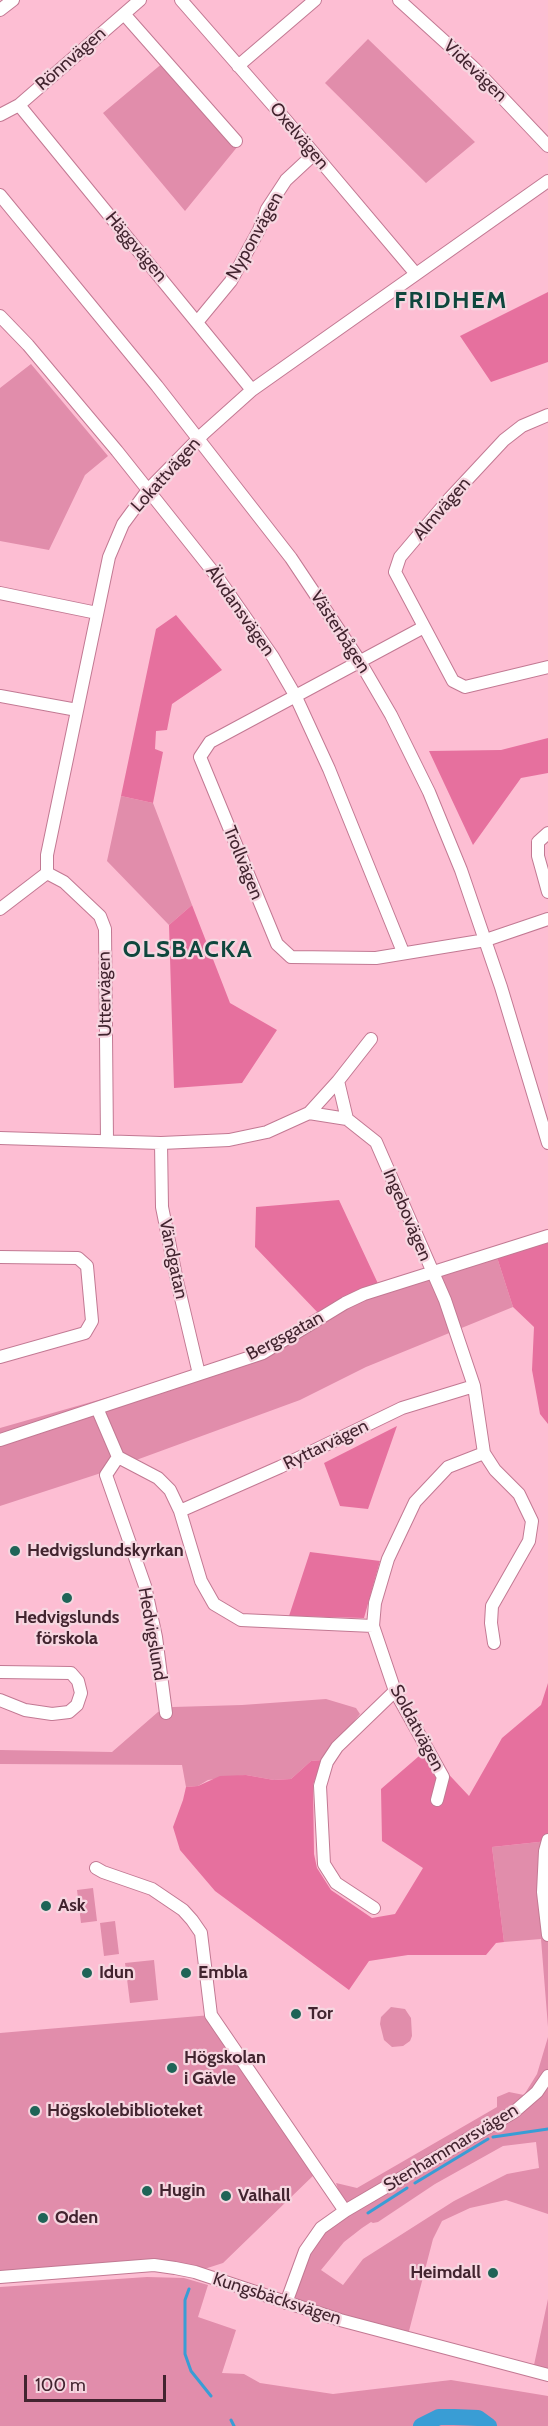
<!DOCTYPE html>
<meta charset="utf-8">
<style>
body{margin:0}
#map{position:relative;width:548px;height:2426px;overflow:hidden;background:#fdbed3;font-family:Cabin,sans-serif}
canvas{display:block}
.scale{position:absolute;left:24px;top:2375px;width:142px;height:27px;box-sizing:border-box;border:3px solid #42242f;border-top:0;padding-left:8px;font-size:18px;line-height:21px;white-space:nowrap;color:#42242f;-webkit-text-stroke:4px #f6d6e0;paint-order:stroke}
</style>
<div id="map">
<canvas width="548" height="2426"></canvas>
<div class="scale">100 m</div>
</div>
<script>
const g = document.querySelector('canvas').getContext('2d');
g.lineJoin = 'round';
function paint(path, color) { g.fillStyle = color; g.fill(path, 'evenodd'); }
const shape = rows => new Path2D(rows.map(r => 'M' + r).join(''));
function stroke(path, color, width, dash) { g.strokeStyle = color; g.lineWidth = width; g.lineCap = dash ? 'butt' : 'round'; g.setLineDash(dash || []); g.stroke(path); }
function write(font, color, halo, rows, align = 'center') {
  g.font = font + ' Cabin,sans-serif'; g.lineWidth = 4.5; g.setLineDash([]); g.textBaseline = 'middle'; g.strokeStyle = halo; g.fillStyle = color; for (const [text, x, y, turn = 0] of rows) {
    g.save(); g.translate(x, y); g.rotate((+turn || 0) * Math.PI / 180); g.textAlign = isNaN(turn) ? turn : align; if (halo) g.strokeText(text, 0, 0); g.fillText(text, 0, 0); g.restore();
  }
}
paint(shape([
 [368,39,475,142,426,183,325,83],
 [164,62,238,146,185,211,103,113],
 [31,364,108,456,85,475,49,550,0,541,0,388],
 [121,796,153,803,192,905,169,925,107,861],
 [494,1248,513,1307,366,1367,300,1400,98,1474,0,1506,0,1428,263,1353,345,1303],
 [326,1699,356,1708,360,1714,322,1760,311,1761,291,1779,274,1780,246,1775,208,1780,198,1786,186,1787,182,1765,0,1764,0,1750,112,1752,158,1712,173,1707,242,1705],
 [548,1841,548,2027,541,1939,504,1942,492,1847],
 [93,1888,97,1921,81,1923,77,1890],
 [115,1921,119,1954,104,1956,100,1923],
 [154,1960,158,2000,130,2003,125,1963],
 [391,2007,405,2009,411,2018,412,2036,410,2041,403,2046,392,2047,384,2040,380,2024,381,2017],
 [211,2015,318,2171,223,2263,195,2272,154,2265,0,2277,0,2033],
 [548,2037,548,2214,506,2200,470,2208,442,2221,433,2239,409,2331,393,2334,286,2303,305,2251,345,2211,336,2183,357,2188,497,2107,497,2097,509,2092,524,2095,537,2074],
 [536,2142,539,2168,507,2174,454,2201,363,2259,343,2285,321,2270,344,2242,362,2228,371,2222,373,2223,378,2222,435,2184,503,2146],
 [147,2277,184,2278,208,2285,198,2317,236,2330,222,2373,244,2374,260,2383,333,2394,451,2380,548,2396,548,2426,0,2426,0,2287],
 [548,2299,548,2369,534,2365]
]), '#e18dab');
paint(shape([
 [548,292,548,362,491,382,460,336],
 [176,615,222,670,172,704,167,730,156,731,155,749,163,752,153,803,121,796,156,629],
 [548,738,548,773,521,778,473,845,429,751,501,750],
 [192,905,230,1003,277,1030,242,1083,174,1088,169,925],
 [339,1200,381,1290,320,1315,255,1247,256,1207],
 [548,1229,548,1424,540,1414,532,1370,534,1327,513,1307,494,1248],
 [397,1426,368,1509,340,1506,324,1463],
 [310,1552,380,1561,364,1618,289,1616],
 [548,1683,548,1841,492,1847,504,1942,496,1943,486,1955,408,1955,369,1961,349,1990,215,1891,180,1850,173,1827,183,1800,186,1787,198,1786,220,1776,246,1775,274,1780,291,1779,311,1761,322,1760,313,1785,314,1854,317,1868,331,1890,372,1918,395,1914,423,1868,382,1841,381,1789,426,1750,469,1796,502,1738,541,1705]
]), '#e6709e');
stroke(shape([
 [493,2137,548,2129],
 [415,2183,488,2139],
 [368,2213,407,2188],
 [189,2289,185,2300,185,2354,191,2371,211,2396],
 [231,2420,234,2426]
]), '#399dd5', 3);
stroke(shape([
 [421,2426,439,2417,454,2417,478,2418,489,2426]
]), '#399dd5', 16);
const minor = shape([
 [181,0,285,119,416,274],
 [399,0,475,69,548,146],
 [0,10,13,0],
 [124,14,236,141],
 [238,66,315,0],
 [19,105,252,390],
 [0,115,19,105,140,0],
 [0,195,157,386,291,558,359,660,391,715,429,792,461,870,501,987,548,1143],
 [0,316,28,345,117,451,218,578,273,657,295,695,329,769,403,952],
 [198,321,231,281,259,230,267,209,286,180,314,154],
 [548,415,522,426,504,440,450,498,400,557,395,572,453,681,465,687,548,667],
 [0,593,97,613],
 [424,627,210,742,200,757,277,944,291,957,376,958,486,940,548,919],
 [0,696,77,710],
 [548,833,538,842,538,856,548,892],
 [47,873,64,882,100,916,105,929,107,1141],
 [0,909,47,873,47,855,109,557,123,524,148,490,204,433,252,390,548,181],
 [338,1081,371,1039],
 [309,1113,338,1081,347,1119],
 [0,1138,161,1143,229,1140,267,1132,309,1113,347,1119,376,1142,445,1300,474,1386,484,1453,495,1470,519,1494,532,1521,529,1541,492,1606,491,1623,494,1643],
 [161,1143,162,1207,177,1281,199,1374],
 [0,1257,78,1258,87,1266,92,1321,85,1333,0,1357],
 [97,1408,118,1457,158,1478,170,1490,180,1511,201,1581,214,1604,241,1620,373,1626],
 [0,1440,263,1353,345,1303,364,1294,548,1236],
 [118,1457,106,1475,145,1586,156,1637,166,1713],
 [180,1511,280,1467,402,1408,474,1386],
 [0,1672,71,1673,78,1681,81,1693,77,1705,69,1712,52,1714,25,1710,0,1700],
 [437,1800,443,1777,395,1691,373,1626,375,1603,388,1559,415,1502,448,1467,484,1453],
 [548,1840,545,1851,543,1892,548,1935],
 [96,1868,103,1872,152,1889,183,1910,192,1920,201,1933,211,2015,345,2211],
 [374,1908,336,1883,324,1864,320,1786,327,1762,337,1747,395,1691],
 [0,2277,154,2265,175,2268,195,2272,340,2320,548,2375],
 [286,2303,305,2251,321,2228,345,2211,514,2112,537,2092,548,2076]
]);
stroke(minor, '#c27993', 14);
stroke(minor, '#fff', 12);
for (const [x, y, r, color] of [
 [15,1551,6,"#1f6457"],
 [67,1598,6,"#1f6457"],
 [46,1906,6,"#1f6457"],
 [87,1973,6,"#1f6457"],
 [186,1973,6,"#1f6457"],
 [296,2014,6,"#1f6457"],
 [172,2068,6,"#1f6457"],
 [35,2111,6,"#1f6457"],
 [147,2191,6,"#1f6457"],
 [226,2196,6,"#1f6457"],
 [43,2218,6,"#1f6457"],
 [493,2273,6,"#1f6457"]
]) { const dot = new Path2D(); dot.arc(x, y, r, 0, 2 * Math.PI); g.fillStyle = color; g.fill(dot); stroke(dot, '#f6d6e0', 2); }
write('18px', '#42242f', '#f6d6e0', [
 ["Rönnvägen",71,59,-41],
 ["Videvägen",475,71,44],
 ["Oxelvägen",299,136,50],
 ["Nyponvägen",255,236,-61],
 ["Häggvägen",136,247,50],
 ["Lokattvägen",166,475,-48],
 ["Almvägen",442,509,-49],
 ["Älvdansvägen",240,611,55],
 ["Västerbågen",340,632,57],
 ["Trollvägen",243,863,68],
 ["Uttervägen",105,994,-91],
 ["Ingebovägen",407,1215,67],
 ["Vändgatan",173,1259,78],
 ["Bergsgatan",285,1336,-28],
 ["Ryttarvägen",326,1445,-26],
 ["Hedvigslund",152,1634,80],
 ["Soldatvägen",417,1728,62],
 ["Stenhammarsvägen",451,2148,-31],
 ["Kungsbäcksvägen",277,2299,18]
]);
write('bold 18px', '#42242f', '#f6d6e0', [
 ["Hedvigslundskyrkan",27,1551],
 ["Hedvigslunds",67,1618,"center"],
 ["förskola",67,1639,"center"],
 ["Ask",58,1906],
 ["Idun",99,1973],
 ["Embla",198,1973],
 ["Tor",308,2014],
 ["Högskolan",184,2058],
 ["i Gävle",184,2079],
 ["Högskolebiblioteket",47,2111],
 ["Hugin",159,2191],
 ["Valhall",238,2196],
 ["Oden",55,2218],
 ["Heimdall",481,2273,"right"]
], 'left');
g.letterSpacing = '1.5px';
write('bold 24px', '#0e473d', '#f6d6e0', [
 ["FRIDHEM",451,301],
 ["OLSBACKA",188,950]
]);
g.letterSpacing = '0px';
</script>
